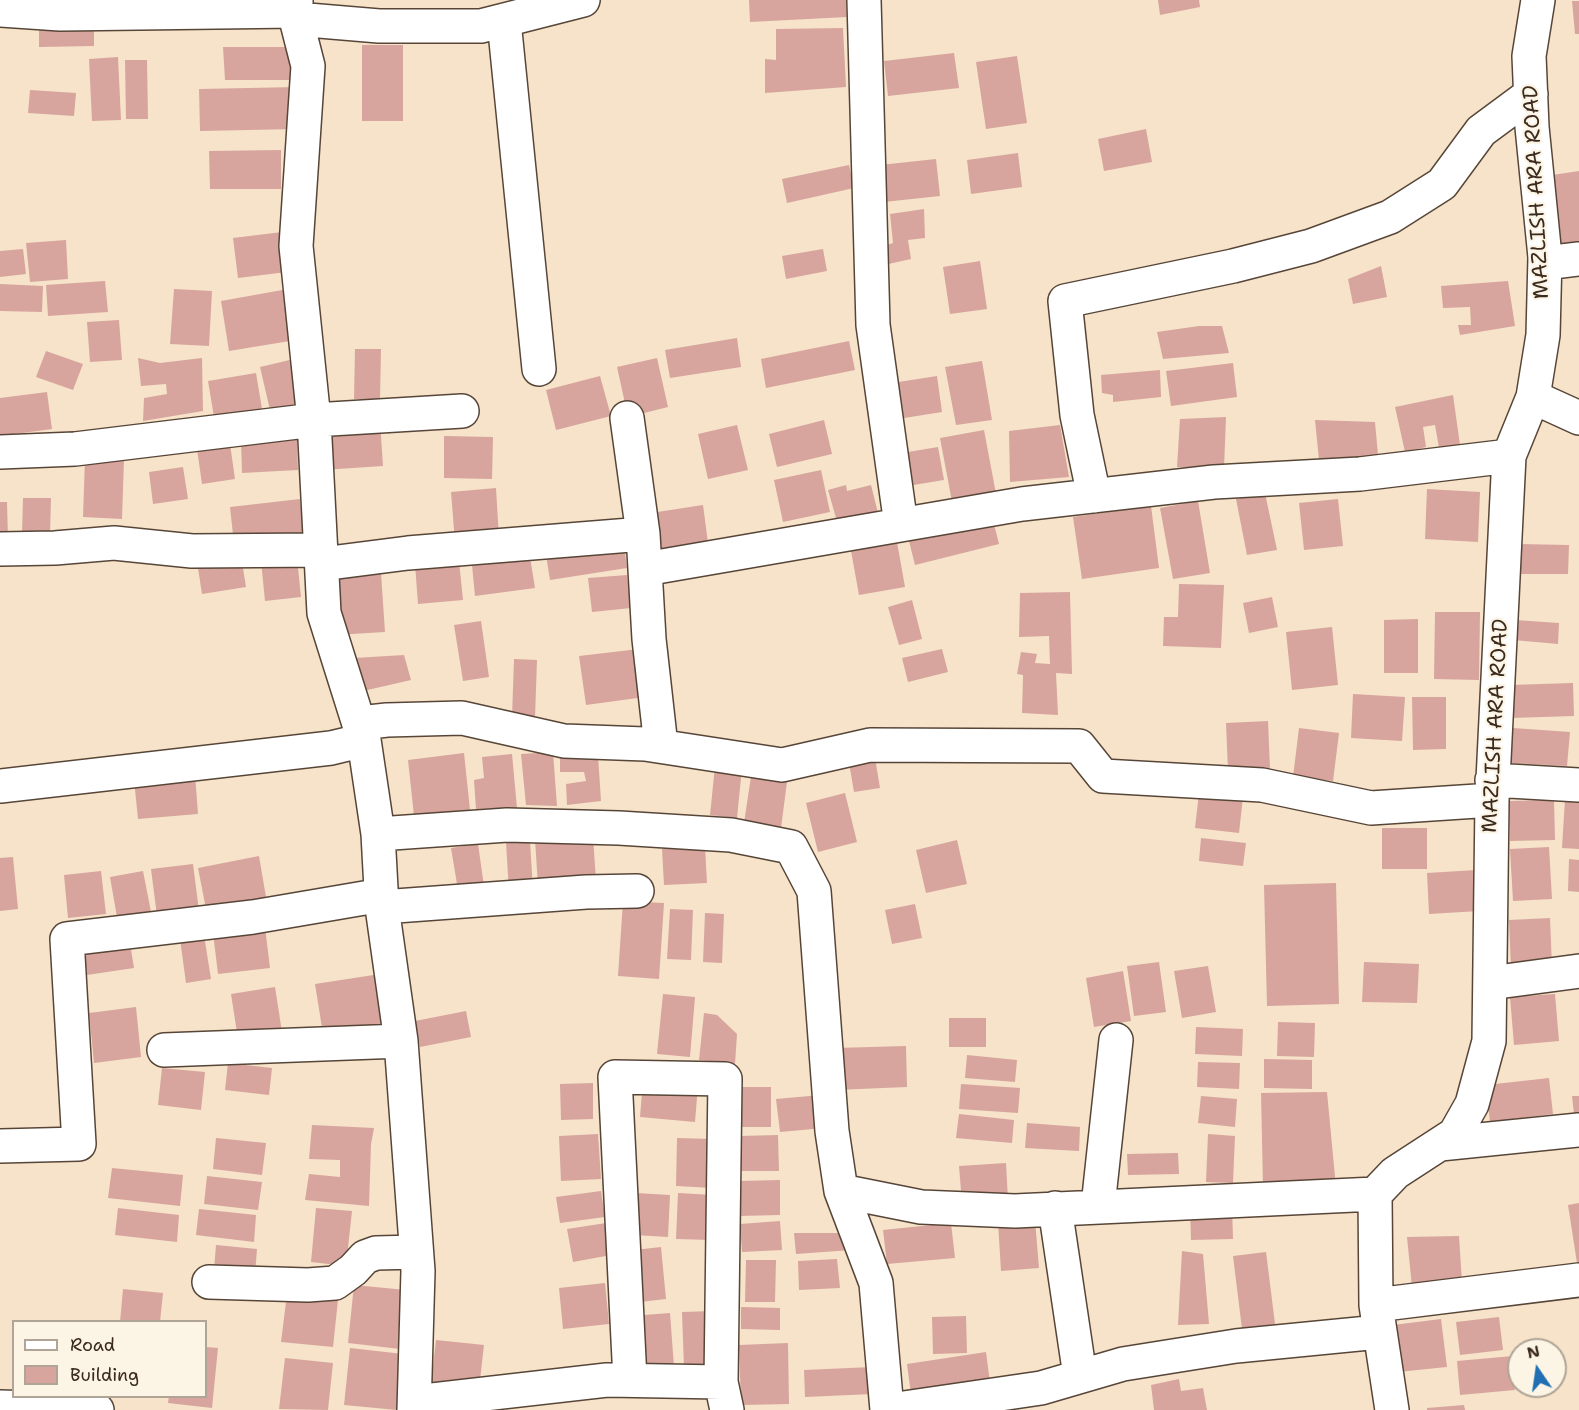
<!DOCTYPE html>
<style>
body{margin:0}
#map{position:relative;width:1579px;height:1410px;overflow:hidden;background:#f6e3ca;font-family:"Shantell Sans",sans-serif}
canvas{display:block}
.legend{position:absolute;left:12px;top:1320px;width:195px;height:78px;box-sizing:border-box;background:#fcf5e5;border:2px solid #afa495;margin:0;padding:8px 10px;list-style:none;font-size:18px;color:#3b2a1e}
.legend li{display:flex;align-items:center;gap:12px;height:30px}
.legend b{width:30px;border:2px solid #afa495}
.north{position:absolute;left:1507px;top:1338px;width:60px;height:60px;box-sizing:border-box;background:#fcf5e5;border:2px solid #afa495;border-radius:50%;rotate:347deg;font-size:16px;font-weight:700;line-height:24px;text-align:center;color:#3b2a1e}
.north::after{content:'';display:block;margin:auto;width:21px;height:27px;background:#1f6fb2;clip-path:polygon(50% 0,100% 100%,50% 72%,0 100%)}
</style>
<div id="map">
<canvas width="1579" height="1410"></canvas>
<ul class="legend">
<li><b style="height:8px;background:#fff"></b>Road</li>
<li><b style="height:16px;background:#d7a59e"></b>Building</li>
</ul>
<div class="north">N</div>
</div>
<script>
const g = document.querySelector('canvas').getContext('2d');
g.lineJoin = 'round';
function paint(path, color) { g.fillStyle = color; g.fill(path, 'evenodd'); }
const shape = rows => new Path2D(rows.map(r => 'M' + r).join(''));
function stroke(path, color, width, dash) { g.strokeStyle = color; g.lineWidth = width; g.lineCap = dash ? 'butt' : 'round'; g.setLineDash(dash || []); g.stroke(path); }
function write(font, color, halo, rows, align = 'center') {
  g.font = font + ' "Shantell Sans",sans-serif'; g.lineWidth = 4.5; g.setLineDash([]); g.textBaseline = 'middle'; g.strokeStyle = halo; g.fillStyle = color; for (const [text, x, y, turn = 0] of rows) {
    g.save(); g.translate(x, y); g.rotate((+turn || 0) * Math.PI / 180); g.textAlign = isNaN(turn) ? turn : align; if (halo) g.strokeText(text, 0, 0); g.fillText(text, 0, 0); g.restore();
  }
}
paint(shape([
 [749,0,846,0,847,17,750,22],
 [1158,0,1199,0,1200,7,1160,15],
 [1572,1,1579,1,1579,34,1575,34],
 [39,22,94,22,94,46,39,47],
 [843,28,846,87,765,93,765,59,776,60,776,29],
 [362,45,403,45,403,121,362,121],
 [223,47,291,47,300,80,225,80],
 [954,53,959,88,888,96,884,61],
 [1017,56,1027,123,986,129,976,62],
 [118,57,121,120,92,121,89,59],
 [125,60,147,60,148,119,126,119],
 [297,87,297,129,200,131,199,89],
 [30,90,76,93,74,116,28,113],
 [1146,129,1152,162,1104,171,1098,139],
 [281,150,281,189,210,189,209,151],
 [1018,153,1022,187,971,194,967,160],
 [936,159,940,196,884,202,880,165],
 [849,165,854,188,787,203,782,179],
 [1579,171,1579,249,1556,252,1546,176],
 [924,209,925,238,908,240,911,259,884,265,883,246,893,243,890,214],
 [282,232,287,272,238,278,233,238],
 [66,240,68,279,30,282,26,243],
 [23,249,26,274,0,277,0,251],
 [823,249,827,271,786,279,782,256],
 [980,261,987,309,950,314,943,267],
 [1381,266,1387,297,1353,304,1348,279],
 [105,281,108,312,48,316,46,285],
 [1508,281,1515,326,1460,335,1458,325,1471,325,1470,307,1443,308,1441,286],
 [0,284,43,286,42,312,0,311],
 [174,289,212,291,209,346,170,344],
 [288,289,296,340,229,351,221,301],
 [119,320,122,360,90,362,87,322],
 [1199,326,1222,326,1229,353,1163,359,1157,332],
 [737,338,741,367,670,378,665,350],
 [849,341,855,370,766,388,761,359],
 [355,349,381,349,380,399,354,399],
 [46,351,83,364,73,390,36,377],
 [138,358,160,363,202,358,203,411,143,421,144,398,167,394,166,384,141,386],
 [657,358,668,407,628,417,617,367],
 [294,359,304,402,270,410,260,367],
 [982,361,992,420,956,425,945,367],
 [1233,363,1237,397,1171,406,1166,371],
 [1160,370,1161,397,1113,402,1113,395,1102,393,1101,375],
 [256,373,262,409,214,417,208,381],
 [600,376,611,416,556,430,546,390],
 [937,376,942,412,898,419,892,383],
 [47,392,52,429,0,436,0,398],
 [1453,395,1460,445,1439,448,1435,425,1423,427,1426,447,1405,452,1395,407],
 [1226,417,1224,468,1177,467,1180,419],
 [824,420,832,454,777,467,769,434],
 [1315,420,1375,422,1378,455,1319,460],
 [380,421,383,466,323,470,321,437,346,436,345,424],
 [737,425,748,470,708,479,698,434],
 [1060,425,1069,477,1010,482,1009,431],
 [984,430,997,499,953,507,940,438],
 [444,436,493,437,492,479,444,478],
 [297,438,298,470,242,473,241,441],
 [230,444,235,479,202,484,197,449],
 [938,447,944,480,901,487,896,454],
 [85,457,124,459,122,519,83,517],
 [183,467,188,499,153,504,149,472],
 [821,470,830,512,783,522,774,480],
 [846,485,847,491,871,485,880,521,840,532,828,490],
 [496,488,499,538,455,542,451,492],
 [1427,489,1480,492,1478,542,1425,539],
 [1265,493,1277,550,1247,555,1236,499],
 [23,498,51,498,50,535,22,534],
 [300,499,304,536,234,544,230,507],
 [1338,499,1343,546,1304,550,1299,503],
 [1198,501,1210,573,1173,579,1160,508],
 [0,502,7,502,8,539,0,539],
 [703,505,708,543,657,550,651,513],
 [1151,506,1159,568,1082,579,1073,517],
 [992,516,999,544,915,565,908,537],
 [623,537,627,568,550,580,545,549],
 [897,542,905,587,859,595,851,551],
 [1518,544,1569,545,1568,574,1518,574],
 [530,557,535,588,475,596,472,565],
 [297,558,301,597,265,601,261,561],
 [459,561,463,600,418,604,415,564],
 [242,562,246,587,202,594,198,568],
 [381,573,385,632,335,635,331,577],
 [627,575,631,608,592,612,588,578],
 [1179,584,1224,585,1221,648,1163,646,1164,617,1178,617],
 [1070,592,1072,674,1056,673,1058,715,1022,713,1023,675,1017,674,1021,652,1037,654,1035,663,1050,664,1049,636,1019,637,1020,593],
 [1272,597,1278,627,1249,633,1243,603],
 [912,600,922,639,899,645,888,607],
 [1435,612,1480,612,1479,680,1434,679],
 [1418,619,1418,673,1384,673,1384,620],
 [1515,620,1559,623,1558,644,1513,640],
 [481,621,489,677,463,681,454,625],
 [1332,627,1338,685,1292,690,1286,632],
 [639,649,645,697,586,705,579,656],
 [942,649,948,672,908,682,902,658],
 [404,655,411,680,363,691,354,658],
 [514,659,537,660,535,718,512,717],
 [1573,683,1574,716,1511,718,1510,685],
 [1353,694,1405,697,1402,741,1351,738],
 [1412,697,1446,697,1446,749,1413,750],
 [1268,721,1270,769,1228,771,1226,723],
 [1299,728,1339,733,1333,781,1293,777],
 [1513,728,1570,732,1567,766,1511,763],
 [553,752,557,806,526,805,521,754],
 [874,752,880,788,854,792,848,757],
 [464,753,470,810,414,816,408,760],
 [560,753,598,755,601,801,567,805,566,784,586,781,584,772,560,772],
 [512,754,517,808,476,809,474,780,484,778,482,757],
 [715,766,742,768,737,818,710,815],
 [752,770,788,774,781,828,744,823],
 [195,774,198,814,138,819,134,780],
 [845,793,857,842,818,852,806,803],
 [1199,793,1243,797,1239,833,1195,828],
 [1565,799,1579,800,1579,849,1562,848],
 [1554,800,1555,840,1510,841,1509,801],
 [1382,828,1427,828,1427,869,1382,869],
 [593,836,596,881,538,885,535,840],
 [1201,838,1246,843,1243,866,1199,861],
 [957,840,967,884,926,893,916,850],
 [530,841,533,890,509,892,506,842],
 [478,844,484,886,458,890,451,848],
 [705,847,707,883,664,885,662,849],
 [1549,847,1552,899,1513,901,1510,849],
 [259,856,267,903,207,914,198,868],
 [13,857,18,909,0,911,0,858],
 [1569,859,1579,860,1579,892,1568,891],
 [193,864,199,911,157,916,151,869],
 [1476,870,1479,911,1429,914,1427,873],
 [101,871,106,914,68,918,64,875],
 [143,871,152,917,118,923,110,877],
 [1336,883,1339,1004,1267,1006,1264,885],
 [623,901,664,903,659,979,618,976],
 [915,904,922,938,892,944,885,910],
 [670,909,693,910,691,960,667,959],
 [705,913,724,914,722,963,703,962],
 [1550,918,1552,967,1511,969,1509,920],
 [265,927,270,968,218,974,213,933],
 [204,935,211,979,186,983,180,939],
 [130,943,134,968,87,975,84,950],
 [1159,962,1166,1012,1134,1016,1127,966],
 [1364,962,1419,964,1417,1003,1362,1002],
 [1208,966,1216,1012,1182,1018,1174,971],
 [1123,971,1131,1021,1094,1027,1086,978],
 [380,974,388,1024,323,1034,315,984],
 [275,987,282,1032,238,1039,231,994],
 [663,994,695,997,690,1057,657,1054],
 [1555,994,1559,1041,1514,1045,1510,997],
 [136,1007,141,1057,94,1063,89,1013],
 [466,1011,471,1037,420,1047,415,1021],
 [704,1013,717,1015,737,1034,735,1064,699,1060],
 [949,1018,986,1018,986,1047,949,1047],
 [1278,1022,1315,1023,1314,1057,1277,1056],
 [1196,1027,1243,1029,1242,1056,1195,1054],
 [906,1046,907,1087,836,1090,835,1048],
 [967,1055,1017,1060,1015,1082,965,1078],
 [1264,1059,1312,1060,1312,1089,1264,1088],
 [1198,1062,1240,1063,1239,1089,1197,1087],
 [228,1063,272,1068,269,1095,225,1090],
 [162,1068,205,1072,201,1110,158,1105],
 [1549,1078,1553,1114,1490,1122,1486,1085],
 [643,1080,698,1085,695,1122,640,1117],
 [593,1083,593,1119,561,1120,560,1084],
 [961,1084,1020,1088,1018,1113,959,1109],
 [738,1087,771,1087,771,1127,738,1127],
 [1327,1092,1336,1187,1263,1187,1261,1093],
 [821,1095,824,1128,780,1132,776,1099],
 [1201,1096,1237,1099,1235,1127,1198,1123],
 [1572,1096,1579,1096,1579,1122,1575,1123],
 [959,1114,1014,1120,1012,1143,956,1138],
 [1027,1123,1080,1127,1079,1151,1025,1148],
 [312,1125,374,1128,371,1144,369,1206,305,1200,309,1174,340,1177,340,1160,309,1159],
 [598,1134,601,1179,561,1181,559,1136],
 [1208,1134,1235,1136,1233,1183,1206,1182],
 [778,1135,779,1171,740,1171,740,1136],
 [216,1138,266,1143,262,1175,213,1169],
 [677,1138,714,1139,712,1188,676,1186],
 [1178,1153,1179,1174,1128,1175,1127,1154],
 [1006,1163,1008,1200,962,1203,959,1166],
 [112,1168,183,1175,180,1206,108,1198],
 [207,1176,262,1182,258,1210,204,1204],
 [780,1180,780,1215,739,1216,739,1181],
 [601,1191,605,1217,560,1223,556,1197],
 [636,1193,670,1195,668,1237,634,1235],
 [678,1193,713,1195,711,1240,676,1239],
 [1579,1203,1579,1263,1577,1263,1568,1205],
 [1232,1206,1233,1239,1191,1240,1190,1208],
 [118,1208,179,1215,177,1242,115,1235],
 [316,1208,352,1211,346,1266,311,1262],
 [199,1209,256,1215,254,1242,196,1235],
 [1035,1220,1039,1268,1001,1271,998,1222],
 [780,1221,782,1250,742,1252,740,1224],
 [606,1223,611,1255,573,1262,567,1229],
 [951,1223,955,1258,887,1264,883,1230],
 [794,1233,845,1233,851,1250,796,1254],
 [1459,1236,1462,1282,1412,1287,1407,1237],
 [216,1245,257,1249,255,1274,214,1270],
 [661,1247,666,1299,640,1302,634,1250],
 [1182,1251,1203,1254,1209,1324,1178,1325],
 [1266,1252,1275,1324,1242,1329,1233,1256],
 [837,1259,840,1288,799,1290,798,1261],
 [746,1260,776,1260,775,1302,745,1302],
 [605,1283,609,1324,563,1329,559,1288],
 [354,1285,406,1290,400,1349,348,1343],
 [123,1289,163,1293,160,1322,120,1322],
 [287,1294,338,1300,333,1347,281,1342],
 [741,1307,780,1308,780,1330,741,1329],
 [712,1311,714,1367,684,1368,682,1312],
 [670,1313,674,1367,647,1369,644,1315],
 [966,1316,967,1353,933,1354,932,1317],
 [1499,1317,1503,1350,1460,1355,1456,1322],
 [1441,1319,1447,1367,1398,1372,1393,1325],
 [436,1340,484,1345,479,1389,431,1384],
 [788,1343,789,1404,741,1405,739,1345],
 [206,1347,218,1348,212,1408,168,1403,169,1396,206,1396],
 [350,1348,403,1354,397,1410,344,1405],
 [986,1352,991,1390,912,1402,907,1364],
 [1513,1356,1515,1390,1460,1395,1457,1361],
 [285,1358,333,1363,328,1410,279,1409],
 [872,1367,873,1394,805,1397,804,1370],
 [1179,1379,1181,1391,1203,1388,1207,1410,1154,1410,1151,1385],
 [1464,1405,1465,1410,1427,1410,1427,1408]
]), '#d7a59e');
const minor = shape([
 [296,0,296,19,308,66,296,246,314,420,324,613,364,740,378,834,382,907,401,1041,418,1271,414,1410],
 [864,0,873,325,901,525],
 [0,10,60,14,296,11],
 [296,19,379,26,481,26,583,0],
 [504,21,539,369],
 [1545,263,1579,259],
 [1533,397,1579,418],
 [627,418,643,534],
 [0,452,75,449,314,420,462,411],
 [1094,496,1077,415,1065,301,1233,266,1311,246,1390,217,1442,184,1481,131,1531,94],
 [0,549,55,548,114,543,192,551,321,550],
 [322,564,408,553,643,534,649,639,661,746],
 [645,569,1022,504,1214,482,1360,474,1509,456],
 [360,723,387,720,462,718,564,741,645,744,782,765,870,745,1079,746,1103,776,1262,785,1371,808,1492,800],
 [1492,780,1579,785],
 [0,786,331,748,364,740],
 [378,834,507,825,619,828,731,835,791,847,814,891,832,1131,841,1191,876,1283,887,1410],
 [382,907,586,892,637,891],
 [1490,983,1579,971],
 [164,1050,401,1041],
 [1440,1144,1579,1130],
 [0,1146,79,1144,67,939,253,917,382,895],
 [841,1191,921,1207,1015,1211,1375,1194],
 [1098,1206,1116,1040],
 [1055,1208,1080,1376],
 [209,1282,308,1285,335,1283,353,1270,365,1257,376,1253,416,1252],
 [1376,1305,1579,1280],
 [630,1380,615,1077,725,1079,721,1382],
 [415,1402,607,1380,721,1382,727,1410],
 [0,1407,97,1410],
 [890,1410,1041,1388,1123,1364,1236,1346,1379,1332],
 [1392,1410,1376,1305,1375,1194,1395,1173,1455,1134,1472,1104,1489,1041,1492,800,1509,456,1533,397,1543,335,1545,257,1532,127,1529,56,1538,0]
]);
stroke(minor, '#574638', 36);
stroke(minor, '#fff', 33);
write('21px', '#3b2a1e', '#fcf5e5', [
 ["MAZLISH ARA ROAD",1537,192,-93],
 ["MAZLISH ARA ROAD",1496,726,-87]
]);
</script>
